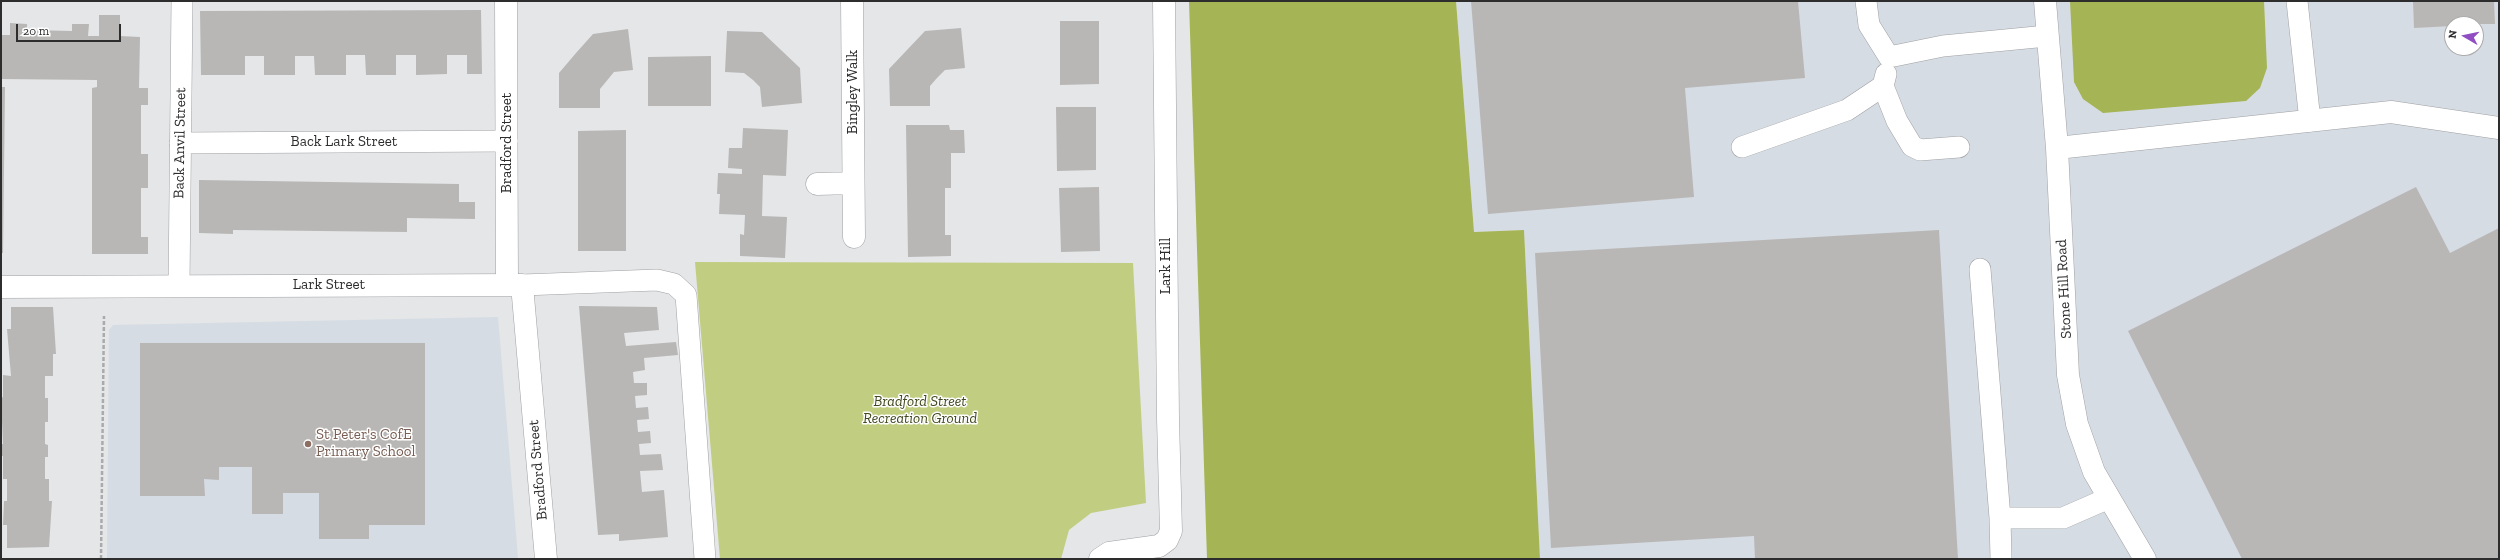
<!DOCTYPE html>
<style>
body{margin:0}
#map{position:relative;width:2500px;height:560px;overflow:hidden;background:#e4e6e8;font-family:"Zilla Slab",serif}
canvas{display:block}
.frame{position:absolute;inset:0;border:2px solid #2d2d2e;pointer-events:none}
.north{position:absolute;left:2444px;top:16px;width:40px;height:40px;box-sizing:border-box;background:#fff;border:1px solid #ababab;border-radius:50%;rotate:279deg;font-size:11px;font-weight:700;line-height:16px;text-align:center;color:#2d2d2e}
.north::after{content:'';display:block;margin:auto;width:14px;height:18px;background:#914ec2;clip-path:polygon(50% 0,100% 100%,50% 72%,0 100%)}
.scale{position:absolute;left:16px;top:24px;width:105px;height:18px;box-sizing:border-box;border:2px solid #2d2d2e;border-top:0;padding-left:5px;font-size:12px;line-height:14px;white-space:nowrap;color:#2d2d2e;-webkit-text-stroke:3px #fff;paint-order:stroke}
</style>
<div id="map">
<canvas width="2500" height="560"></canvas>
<div class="frame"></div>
<div class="north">N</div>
<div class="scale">20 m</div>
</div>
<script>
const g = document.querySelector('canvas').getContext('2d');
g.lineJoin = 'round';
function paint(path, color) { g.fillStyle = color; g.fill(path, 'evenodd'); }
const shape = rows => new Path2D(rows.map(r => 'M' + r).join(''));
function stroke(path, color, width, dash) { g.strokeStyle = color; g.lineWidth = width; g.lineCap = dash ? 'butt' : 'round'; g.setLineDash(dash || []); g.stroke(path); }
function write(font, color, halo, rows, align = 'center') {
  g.font = font + ' "Zilla Slab",serif'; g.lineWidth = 3; g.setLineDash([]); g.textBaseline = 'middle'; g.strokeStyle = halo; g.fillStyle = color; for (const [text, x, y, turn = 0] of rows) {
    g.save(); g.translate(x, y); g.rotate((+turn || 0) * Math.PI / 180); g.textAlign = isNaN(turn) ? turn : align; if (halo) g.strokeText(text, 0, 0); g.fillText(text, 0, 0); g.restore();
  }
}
paint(shape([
 [1456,1,2499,1,2499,559,1540,559,1524,230,1474,232],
 [2452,24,2476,24,2476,48,2452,48],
 [498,317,518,558,107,558,109,330,113,325]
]), '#d6dce4');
paint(shape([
 [695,262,1133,263,1146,503,1091,513,1069,530,1061,559,720,559]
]), '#c1ce81');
paint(shape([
 [1189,1,1456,1,1474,232,1524,230,1540,559,1207,559],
 [2070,1,2264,1,2267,68,2260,88,2246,101,2103,113,2083,99,2074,82]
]), '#a5b454');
paint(shape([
 [1471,1,1798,1,1805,78,1685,88,1694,197,1488,214],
 [2413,1,2494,1,2495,24,2452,24,2452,26,2414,28],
 [481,10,482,74,467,74,467,55,447,55,447,74,416,75,416,55,396,55,396,75,366,75,365,55,346,55,346,75,315,75,314,56,295,56,295,75,264,75,264,56,245,56,245,75,201,75,200,11],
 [99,15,120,15,120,36,140,37,139,88,148,88,148,105,141,105,141,154,148,154,148,188,141,188,141,237,148,237,148,254,92,254,92,88,97,87,97,80,1,79,1,35,10,35,10,23,27,24,27,30,72,31,72,24,89,24,88,36,99,36],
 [1060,21,1099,21,1099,84,1060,85],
 [961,28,965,68,945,70,937,78,930,86,930,106,890,106,889,69,925,31],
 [628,29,633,70,614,72,600,89,600,108,559,108,559,73,576,53,593,34],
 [727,31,762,32,800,68,802,103,762,107,760,87,753,80,744,73,725,72],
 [711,56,711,106,648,106,648,57],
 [1,87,5,87,3,253,1,253],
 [1056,107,1096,107,1096,170,1057,171],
 [906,125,949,125,950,130,964,130,965,153,951,153,951,188,945,188,945,235,951,235,951,256,908,257],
 [743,128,788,130,786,176,763,175,762,216,787,217,785,258,740,256,740,234,744,235,745,215,719,214,720,194,717,194,718,173,742,174,742,169,728,168,729,148,742,148],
 [626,130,626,251,578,251,578,131],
 [199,180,459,184,459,202,475,202,475,219,407,218,407,232,233,230,233,234,199,233],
 [1099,187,1100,251,1061,252,1059,188],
 [2416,187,2450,253,2499,228,2499,559,2242,559,2128,331],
 [1939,230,1958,559,1755,559,1754,536,1551,548,1535,253],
 [579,306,657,307,659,330,624,333,626,346,676,342,678,355,644,358,645,370,633,372,634,383,647,383,647,395,635,396,636,408,648,407,649,419,637,420,638,432,650,431,651,443,639,444,640,455,661,454,663,470,640,471,642,492,664,490,668,537,619,541,619,534,598,535],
 [11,307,53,307,56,354,53,354,53,376,45,376,45,398,48,398,48,422,45,422,45,444,48,445,48,457,45,457,45,479,49,479,49,501,52,501,49,547,7,548,7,525,3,525,4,501,7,501,7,479,3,479,3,456,1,456,1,444,3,444,1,398,3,397,3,375,11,376,7,329,11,329],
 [140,343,425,343,425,525,369,525,369,539,319,539,319,493,283,493,283,514,252,514,252,467,219,467,219,480,204,479,205,496,140,496]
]), '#b8b7b5');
const service = shape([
 [1866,1,1869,25,1889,57,1943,46,2047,36],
 [2297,1,2310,121],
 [1886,74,1883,86,1897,121,1912,146,1920,150,1959,147],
 [180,143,507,141],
 [1742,147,1847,110,1883,86],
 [1980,269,2000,518,2001,559],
 [522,285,657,280,674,284,686,295,705,559],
 [179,286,182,1],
 [2000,518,2063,518,2109,498]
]);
const minor = shape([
 [506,1,507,285],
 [852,1,854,237],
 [2045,1,2057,148,2068,375,2077,424,2094,472,2145,559],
 [2057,148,2391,112,2499,128],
 [817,184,853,183],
 [1,287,522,285,546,559],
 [1100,559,1109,553,1159,546,1167,540,1171,531,1168,419,1164,1]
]);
stroke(service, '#9fa0a2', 22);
stroke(minor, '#9fa0a2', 23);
stroke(shape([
 [101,559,104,316]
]), '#a9aaac', 2.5, [4, 2]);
stroke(service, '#fff', 21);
stroke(minor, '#fff', 22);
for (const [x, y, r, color] of [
 [308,444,4,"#8d6e63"]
]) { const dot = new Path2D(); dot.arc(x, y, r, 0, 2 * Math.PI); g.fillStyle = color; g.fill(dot); stroke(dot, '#fff', 1.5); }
write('15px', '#2d2d2e', '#fff', [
 ["Bingley Walk",853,92,-90],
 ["Back Lark Street",344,142],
 ["Back Anvil Street",180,143,-89],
 ["Bradford Street",507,143,-90],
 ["Lark Hill",1166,266,-90],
 ["Lark Street",329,285],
 ["Stone Hill Road",2064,289,-93],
 ["Bradford Street",538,470,-95]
]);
write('italic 15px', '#41471f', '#fff', [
 ["Bradford Street",920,402],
 ["Recreation Ground",920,419]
]);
write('15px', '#785e54', '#fff', [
 ["St Peter's CofE",316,435],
 ["Primary School",316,452]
], 'left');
</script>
